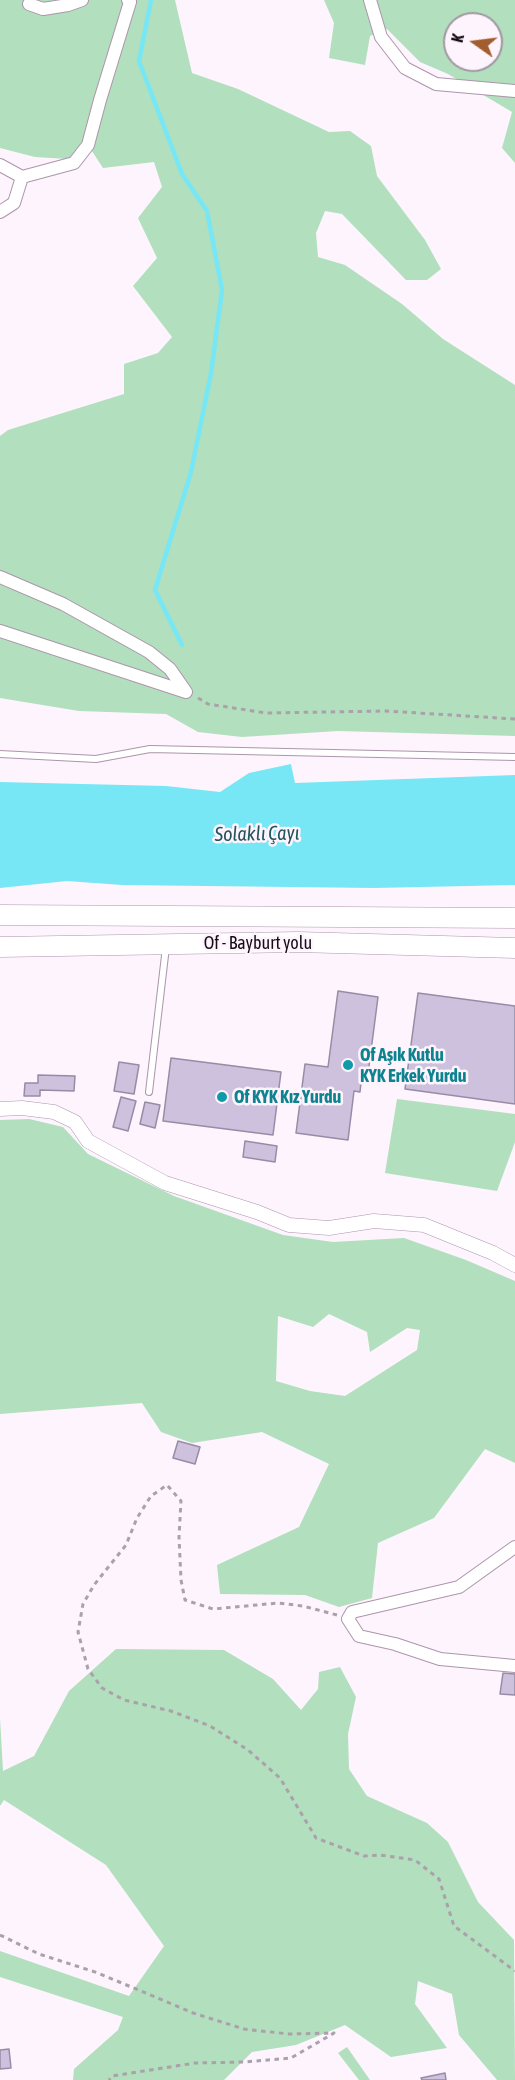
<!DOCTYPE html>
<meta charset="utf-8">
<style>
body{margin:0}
#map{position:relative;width:515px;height:2080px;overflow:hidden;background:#fef4fe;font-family:"Asap Condensed",sans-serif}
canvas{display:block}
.north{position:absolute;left:443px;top:12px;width:60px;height:60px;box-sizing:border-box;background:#fef4fe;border:2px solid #a198a1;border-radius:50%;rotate:284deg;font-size:16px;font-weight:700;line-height:24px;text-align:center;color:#150d15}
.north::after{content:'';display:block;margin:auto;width:21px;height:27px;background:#a15d2d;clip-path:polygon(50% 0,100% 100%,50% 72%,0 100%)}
</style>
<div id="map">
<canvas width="515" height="2080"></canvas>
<div class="north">K</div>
</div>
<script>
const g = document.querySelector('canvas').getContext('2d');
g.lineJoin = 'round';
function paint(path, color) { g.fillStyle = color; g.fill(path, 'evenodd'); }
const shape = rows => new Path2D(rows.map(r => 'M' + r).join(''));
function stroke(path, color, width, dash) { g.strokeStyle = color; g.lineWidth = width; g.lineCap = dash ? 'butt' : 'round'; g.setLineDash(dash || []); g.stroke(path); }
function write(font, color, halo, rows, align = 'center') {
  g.font = font + ' "Asap Condensed",sans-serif'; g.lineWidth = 5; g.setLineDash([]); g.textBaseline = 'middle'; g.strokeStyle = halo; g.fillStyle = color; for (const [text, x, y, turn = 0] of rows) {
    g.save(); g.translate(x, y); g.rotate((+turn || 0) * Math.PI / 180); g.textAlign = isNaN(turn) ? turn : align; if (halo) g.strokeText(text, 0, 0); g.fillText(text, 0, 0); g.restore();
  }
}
paint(shape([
 [0,0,175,0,192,73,238,89,329,132,350,131,371,146,377,176,425,240,441,269,427,280,406,280,342,214,325,211,316,233,318,257,345,265,402,304,443,339,515,385,515,736,338,731,242,737,198,732,166,714,79,711,0,698,0,436,8,430,124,394,124,364,158,353,172,337,133,286,157,258,138,218,162,187,154,162,103,168,88,145,68,159,35,157,0,148],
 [324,0,515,0,515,163,502,148,512,112,448,74,420,62,387,29,370,36,365,65,329,58,334,23],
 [455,24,491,24,491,60,455,60],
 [397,1099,515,1114,515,1142,497,1191,385,1173],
 [29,1119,63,1127,88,1154,174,1196,283,1235,333,1242,404,1238,466,1260,515,1281,515,1463,485,1449,434,1518,378,1543,372,1598,339,1607,305,1595,220,1594,217,1565,299,1527,329,1464,262,1432,192,1443,161,1432,142,1403,0,1414,0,1120],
 [329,1314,367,1332,370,1352,407,1328,420,1330,417,1350,345,1396,310,1391,276,1381,278,1316,313,1327],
 [116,1649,224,1650,273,1679,301,1710,318,1689,319,1672,340,1667,356,1697,348,1734,349,1769,367,1796,427,1823,448,1842,478,1902,514,1940,515,2080,497,2080,459,2035,452,1994,418,1981,415,2004,447,2048,391,2057,345,2025,296,2045,252,2052,224,2080,73,2080,74,2069,118,2030,123,2017,0,1977,0,1951,129,1996,164,1946,106,1865,4,1800,0,1806,0,1718,3,1771,34,1756,69,1691],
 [347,2047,370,2080,359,2080,338,2053]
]), '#b2dfbd');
paint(shape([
 [291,764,295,783,515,775,515,885,374,888,122,885,67,881,0,888,0,782,166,786,220,792,249,773]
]), '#77e7f6');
stroke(shape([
 [151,0,139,61,182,174,207,211,222,290,211,373,191,472,155,590,182,645]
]), '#77e7f6', 4.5);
const building = shape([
 [338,991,378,997,368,1074,362,1073,360,1092,354,1091,348,1140,296,1133,305,1064,328,1067,338,991],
 [418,993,515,1006,515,1104,405,1089,418,993],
 [171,1058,281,1072,273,1135,163,1121,171,1058],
 [119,1062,139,1065,134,1094,114,1091,119,1062],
 [38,1075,75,1076,74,1091,40,1090,40,1096,24,1096,25,1083,38,1083,38,1075],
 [121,1097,136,1101,128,1131,113,1127,121,1097],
 [145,1102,160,1105,155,1128,140,1124,145,1102],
 [245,1141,277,1146,275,1162,243,1157,245,1141],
 [178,1441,200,1447,195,1464,173,1458,178,1441],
 [503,1673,515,1674,515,1695,500,1694,503,1673],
 [9,2049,11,2068,0,2069,0,2050,9,2049],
 [445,2073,446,2080,422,2080,421,2078,445,2073]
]);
paint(building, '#cdc1dd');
stroke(building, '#978ca6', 1.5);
const service = shape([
 [0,754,96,759,150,749,515,757],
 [149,1092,166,947]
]);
const minor = shape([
 [370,0,381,37,405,68,436,84,515,91],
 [29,4,43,9,68,5,82,0],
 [0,165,22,177,14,203,0,212],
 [22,177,74,163,88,145,100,100,130,2,128,0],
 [0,577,63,604,149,652,170,669,186,692,0,631],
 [515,1547,459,1587,352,1612,348,1619,359,1636,395,1644,440,1659,515,1666]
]);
const tertiary = shape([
 [0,1109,22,1108,54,1112,75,1122,88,1141,165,1183,257,1212,289,1225,329,1228,374,1221,424,1225,493,1253,515,1265]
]);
const trunk = shape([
 [0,915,515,918],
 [0,947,298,942,515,948]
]);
stroke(service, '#ac95ab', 8);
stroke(minor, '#ac95ab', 14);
stroke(tertiary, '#ac95ab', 15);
stroke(trunk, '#ac95ab', 21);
stroke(shape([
 [198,698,208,704,266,713,386,711,515,719],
 [337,1615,303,1606,278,1603,213,1609,185,1600,181,1580,179,1537,181,1501,167,1485,151,1496,137,1518,126,1545,94,1585,83,1604,78,1632,88,1669,102,1688,124,1700,171,1711,210,1726,248,1750,280,1778,316,1838,364,1856,380,1855,415,1860,439,1879,454,1926,515,1971],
 [0,1935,39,1954,98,1973,193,2013,244,2029,289,2034,334,2033,291,2058,244,2062,195,2063,112,2076,109,2080]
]), '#aaa1aa', 3, [4.5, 4.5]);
stroke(service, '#fff', 6);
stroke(minor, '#fff', 12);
stroke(tertiary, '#fff', 14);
stroke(trunk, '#fff', 20);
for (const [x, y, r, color] of [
 [348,1065,6,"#0f9aa8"],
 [222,1097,6,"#0f9aa8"]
]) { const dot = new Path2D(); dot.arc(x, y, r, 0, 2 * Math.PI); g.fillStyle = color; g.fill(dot); stroke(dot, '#fef4fe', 2); }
write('18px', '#150d15', '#fef4fe', [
 ["Of - Bayburt yolu",258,943]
]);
write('bold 18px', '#0d838f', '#fef4fe', [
 ["Of Aşık Kutlu",360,1055],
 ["KYK Erkek Yurdu",360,1076],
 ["Of KYK Kız Yurdu",234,1097]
], 'left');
write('italic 20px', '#22545a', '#fef4fe', [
 ["Solaklı Çayı",257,834,-1]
]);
</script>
